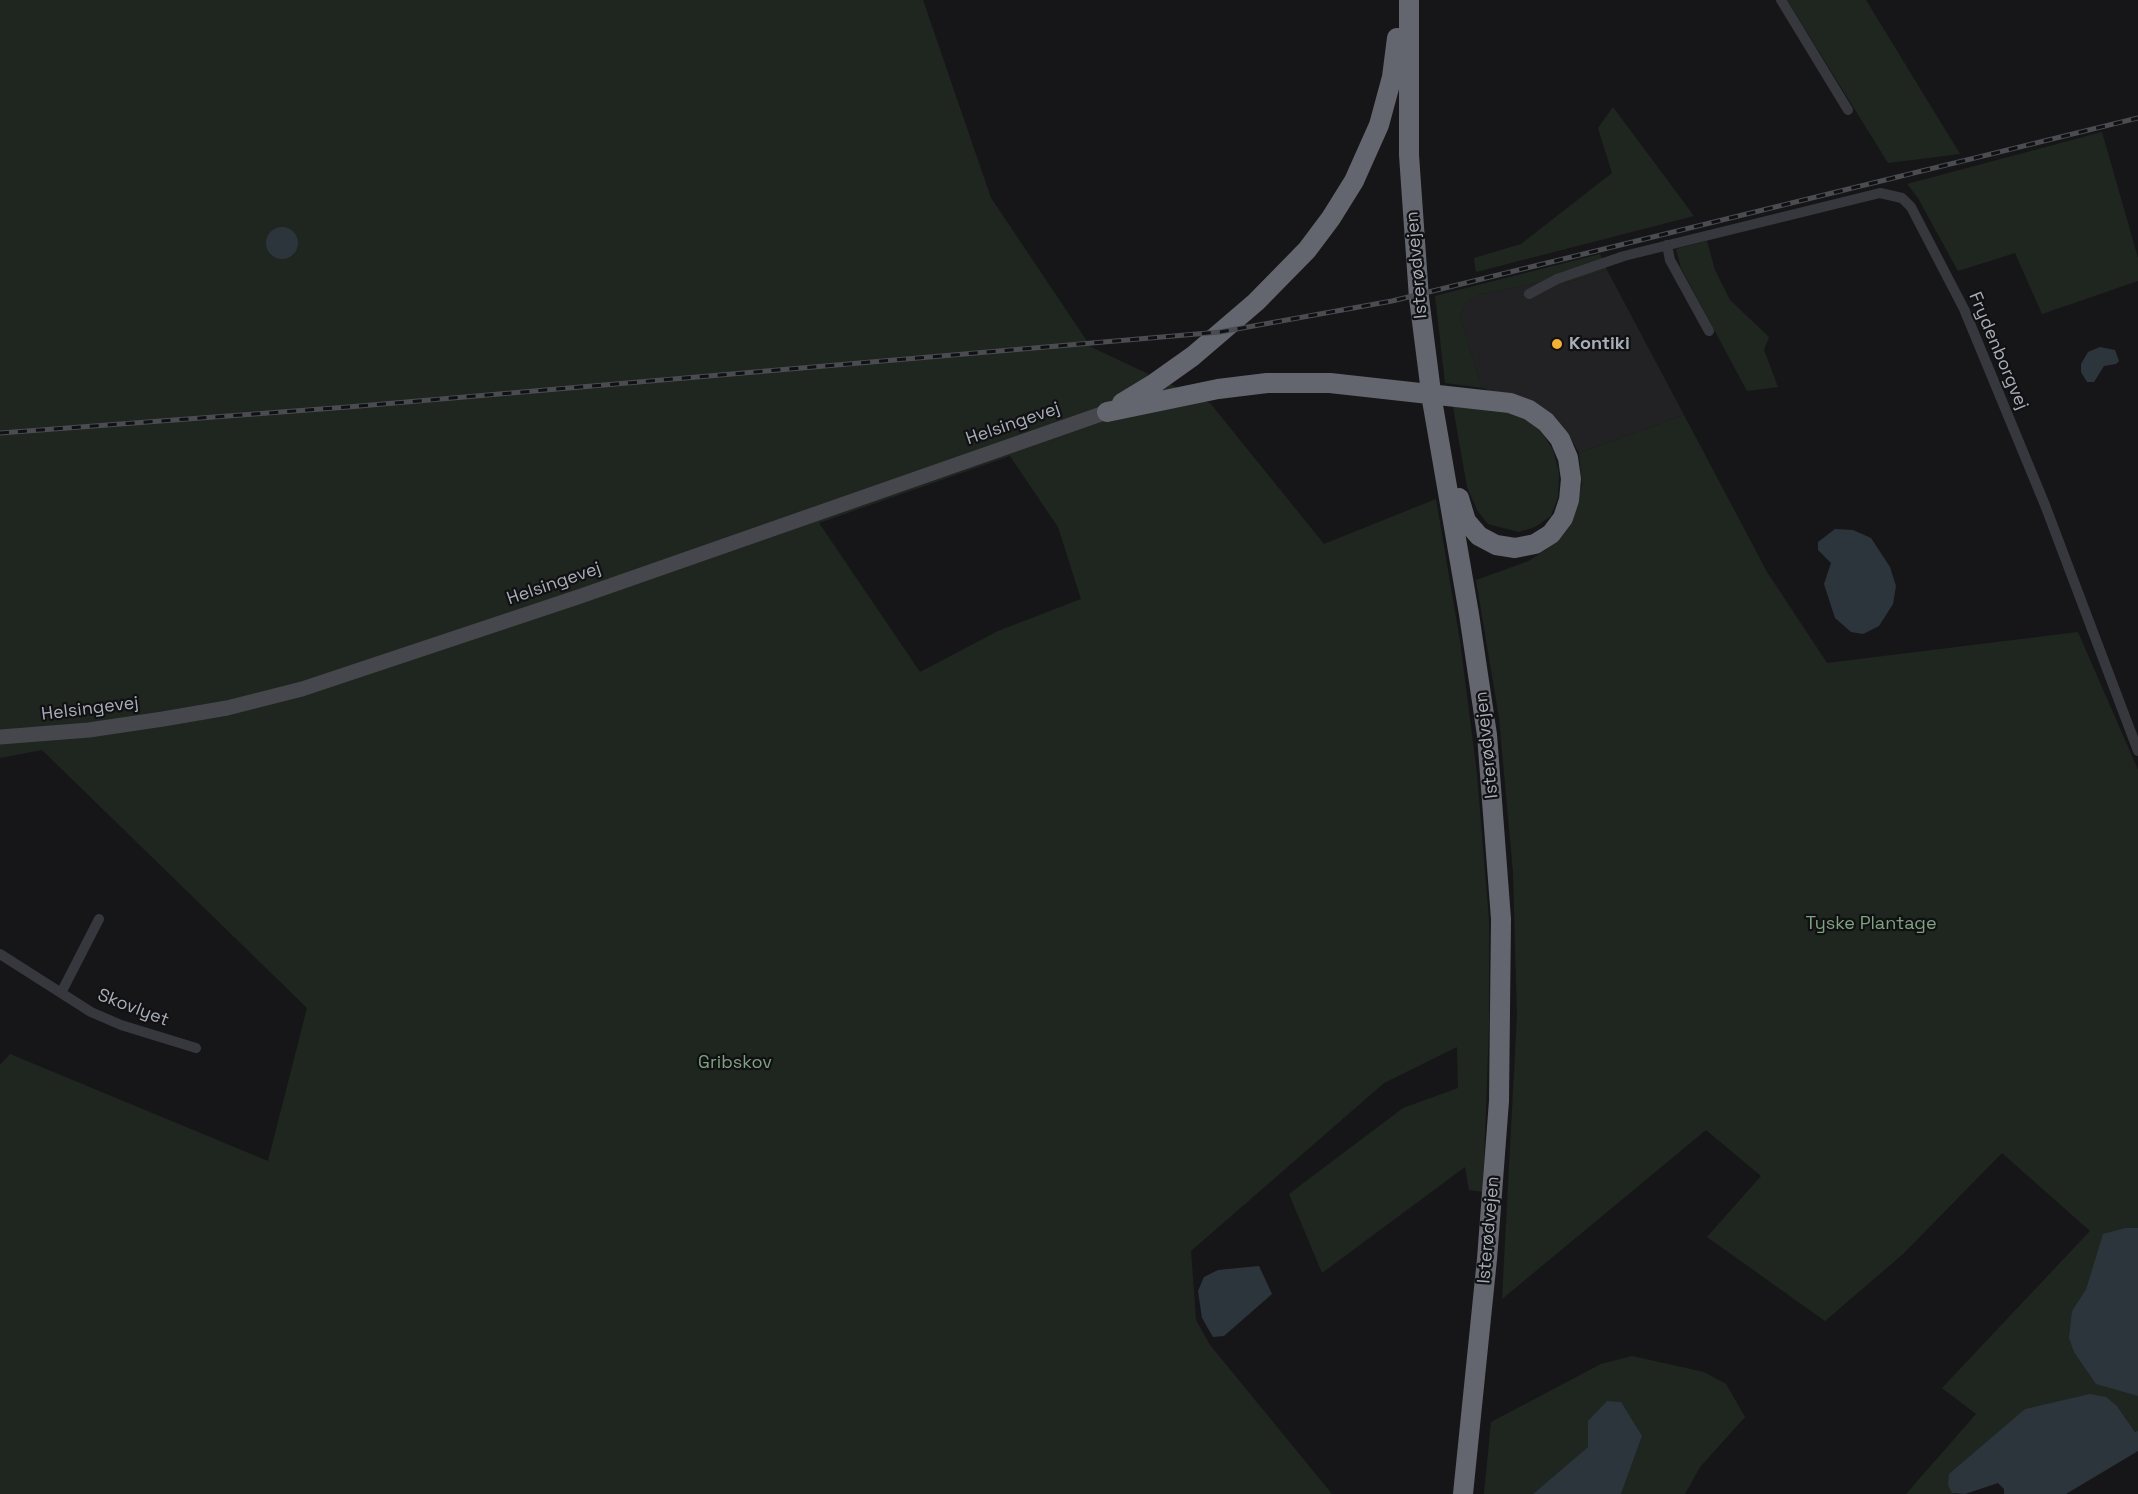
<!DOCTYPE html>
<meta charset="utf-8">
<style>
body{margin:0}
canvas{display:block;background:#161618}
</style>
<canvas width="2138" height="1494"></canvas>
<script>
const g = document.querySelector('canvas').getContext('2d');
g.lineJoin = 'round';
function paint(path, color) { g.fillStyle = color; g.fill(path, 'evenodd'); }
const shape = rows => new Path2D(rows.map(r => 'M' + r).join(''));
function stroke(path, color, width, dash) { g.strokeStyle = color; g.lineWidth = width; g.lineCap = dash ? 'butt' : 'round'; g.setLineDash(dash || []); g.stroke(path); }
function write(font, color, halo, rows, align = 'center') {
  g.font = font + ' "Space Grotesk",sans-serif'; g.lineWidth = 4.5; g.setLineDash([]); g.textBaseline = 'middle'; g.strokeStyle = halo; g.fillStyle = color; for (const [text, x, y, turn = 0] of rows) {
    g.save(); g.translate(x, y); g.rotate((+turn || 0) * Math.PI / 180); g.textAlign = isNaN(turn) ? turn : align; if (halo) g.strokeText(text, 0, 0); g.fillText(text, 0, 0); g.restore();
  }
}
paint(shape([
 [1607,270,1684,415,1579,453,1568,433,1545,410,1525,401,1482,388,1460,317,1465,304,1479,295,1535,283,1563,284]
]), '#222225');
paint(shape([
 [0,0,923,0,991,198,1091,347,1210,403,1324,544,1436,499,1460,641,1477,774,1489,920,1489,1024,1483,1192,1469,1190,1465,1167,1322,1273,1289,1194,1403,1108,1458,1088,1457,1047,1384,1083,1191,1251,1196,1320,1210,1345,1332,1494,0,1494,0,1065,10,1054,268,1161,307,1008,42,750,0,758],
 [1010,456,1058,527,1081,599,998,631,920,672,819,523],
 [1787,0,1866,0,1960,154,1888,163],
 [1613,107,1694,216,1476,272,1474,258,1521,244,1612,173,1598,128],
 [2102,132,2138,258,2138,281,2042,314,2015,253,1958,271,1918,198,1907,184],
 [1707,241,1715,270,1730,300,1769,337,1764,350,1778,387,1747,391,1681,268,1676,249],
 [1600,254,1607,270,1563,284,1535,283,1479,295,1465,304,1460,317,1482,388,1445,383,1435,296],
 [1452,401,1500,406,1524,416,1541,431,1553,450,1559,472,1558,497,1551,516,1535,527,1519,532,1488,524,1477,510,1467,487],
 [1684,415,1767,572,1827,663,2078,632,2138,770,2138,1228,2125,1228,2103,1235,2086,1289,2072,1311,2124,1391,2138,1396,2138,1431,2136,1433,2117,1406,2055,1403,2025,1409,1952,1493,1955,1494,1906,1494,1976,1414,1942,1388,2090,1231,2002,1153,1903,1254,1825,1321,1707,1237,1761,1176,1706,1130,1502,1299,1517,1016,1513,872,1499,718,1476,580,1529,561,1557,542,1570,519,1582,485,1579,453],
 [1632,1356,1704,1372,1726,1384,1745,1417,1700,1467,1685,1494,1621,1494,1642,1436,1589,1421,1588,1447,1533,1494,1484,1494,1491,1422,1601,1364]
]), '#1e261f');
paint(shape([
 '266 243a16 16 0 1 1 32 0a16 16 0 1 1-32 0Z',
 [2100,347,2115,350,2119,361,2116,364,2104,366,2094,382,2087,382,2081,372,2081,364,2088,352],
 [1835,529,1853,530,1871,538,1890,567,1896,586,1893,604,1879,626,1863,634,1851,632,1835,618,1824,584,1831,563,1818,550,1818,542],
 [2125,1228,2138,1228,2138,1396,2096,1384,2074,1352,2069,1338,2072,1311,2086,1289,2103,1234],
 [1259,1266,1272,1294,1224,1336,1213,1337,1202,1318,1198,1291,1204,1277,1218,1270],
 [2090,1394,2106,1397,2117,1406,2135,1432,2138,1431,2138,1451,2066,1494,2004,1494,2004,1489,1998,1483,1965,1494,1952,1493,1948,1485,1949,1474,2025,1409],
 [1607,1401,1621,1402,1642,1436,1621,1494,1533,1494,1588,1447,1588,1421]
]), '#2c353c');
stroke(shape([
 [1781,0,1848,110],
 [1667,245,1670,260,1709,331],
 [1529,294,1557,279,1624,256,1880,193,1902,198,1911,207,1964,309,2045,505,2138,751],
 [0,954,91,1012,121,1025,196,1048],
 [61,993,99,919]
]), '#37383d', 10);
stroke(shape([
 [0,737,89,730,163,719,227,708,302,689,581,596,1107,412]
]), '#45474d', 15);
stroke(shape([
 [1409,0,1409,155,1419,298,1432,400,1469,614,1487,735,1501,919,1499,1101,1487,1259,1463,1494],
 [1122,403,1155,383,1193,356,1256,302,1307,250,1331,218,1354,181,1379,125,1392,77,1397,38],
 [1107,412,1218,389,1267,383,1330,383,1510,403,1529,410,1546,422,1560,439,1568,458,1571,479,1569,500,1563,518,1551,534,1535,544,1515,548,1496,545,1479,536,1466,521,1459,498]
]), '#63666e', 20);
const rail = shape([
 [0,433,348,407,1220,332,1392,301,2138,118]
]);
stroke(rail, '#4a4c52', 5);
stroke(rail, '#111113', 3, [9]);
for (const [x, y, r, color] of [
 [1557,344,6,"#f2b134"]
]) { const dot = new Path2D(); dot.arc(x, y, r, 0, 2 * Math.PI); g.fillStyle = color; g.fill(dot); stroke(dot, '#111113', 2); }
write('18px', '#a8adb8', '#111113', [
 ["Isterødvejen",1417,265,-95],
 ["Frydenborgvej",1998,351,67],
 ["Helsingevej",1013,424,-19],
 ["Helsingevej",554,584,-19],
 ["Helsingevej",90,709,-7],
 ["Isterødvejen",1487,745,-96],
 ["Skovlyet",133,1008,21],
 ["Isterødvejen",1489,1230,-85]
]);
write('bold 18px', '#a8adb8', '#111113', [
 ["Kontiki",1569,344]
], 'left');
write('18px', '#7fa381', '#111113', [
 ["Tyske Plantage",1871,924],
 ["Gribskov",735,1063]
]);
</script>
